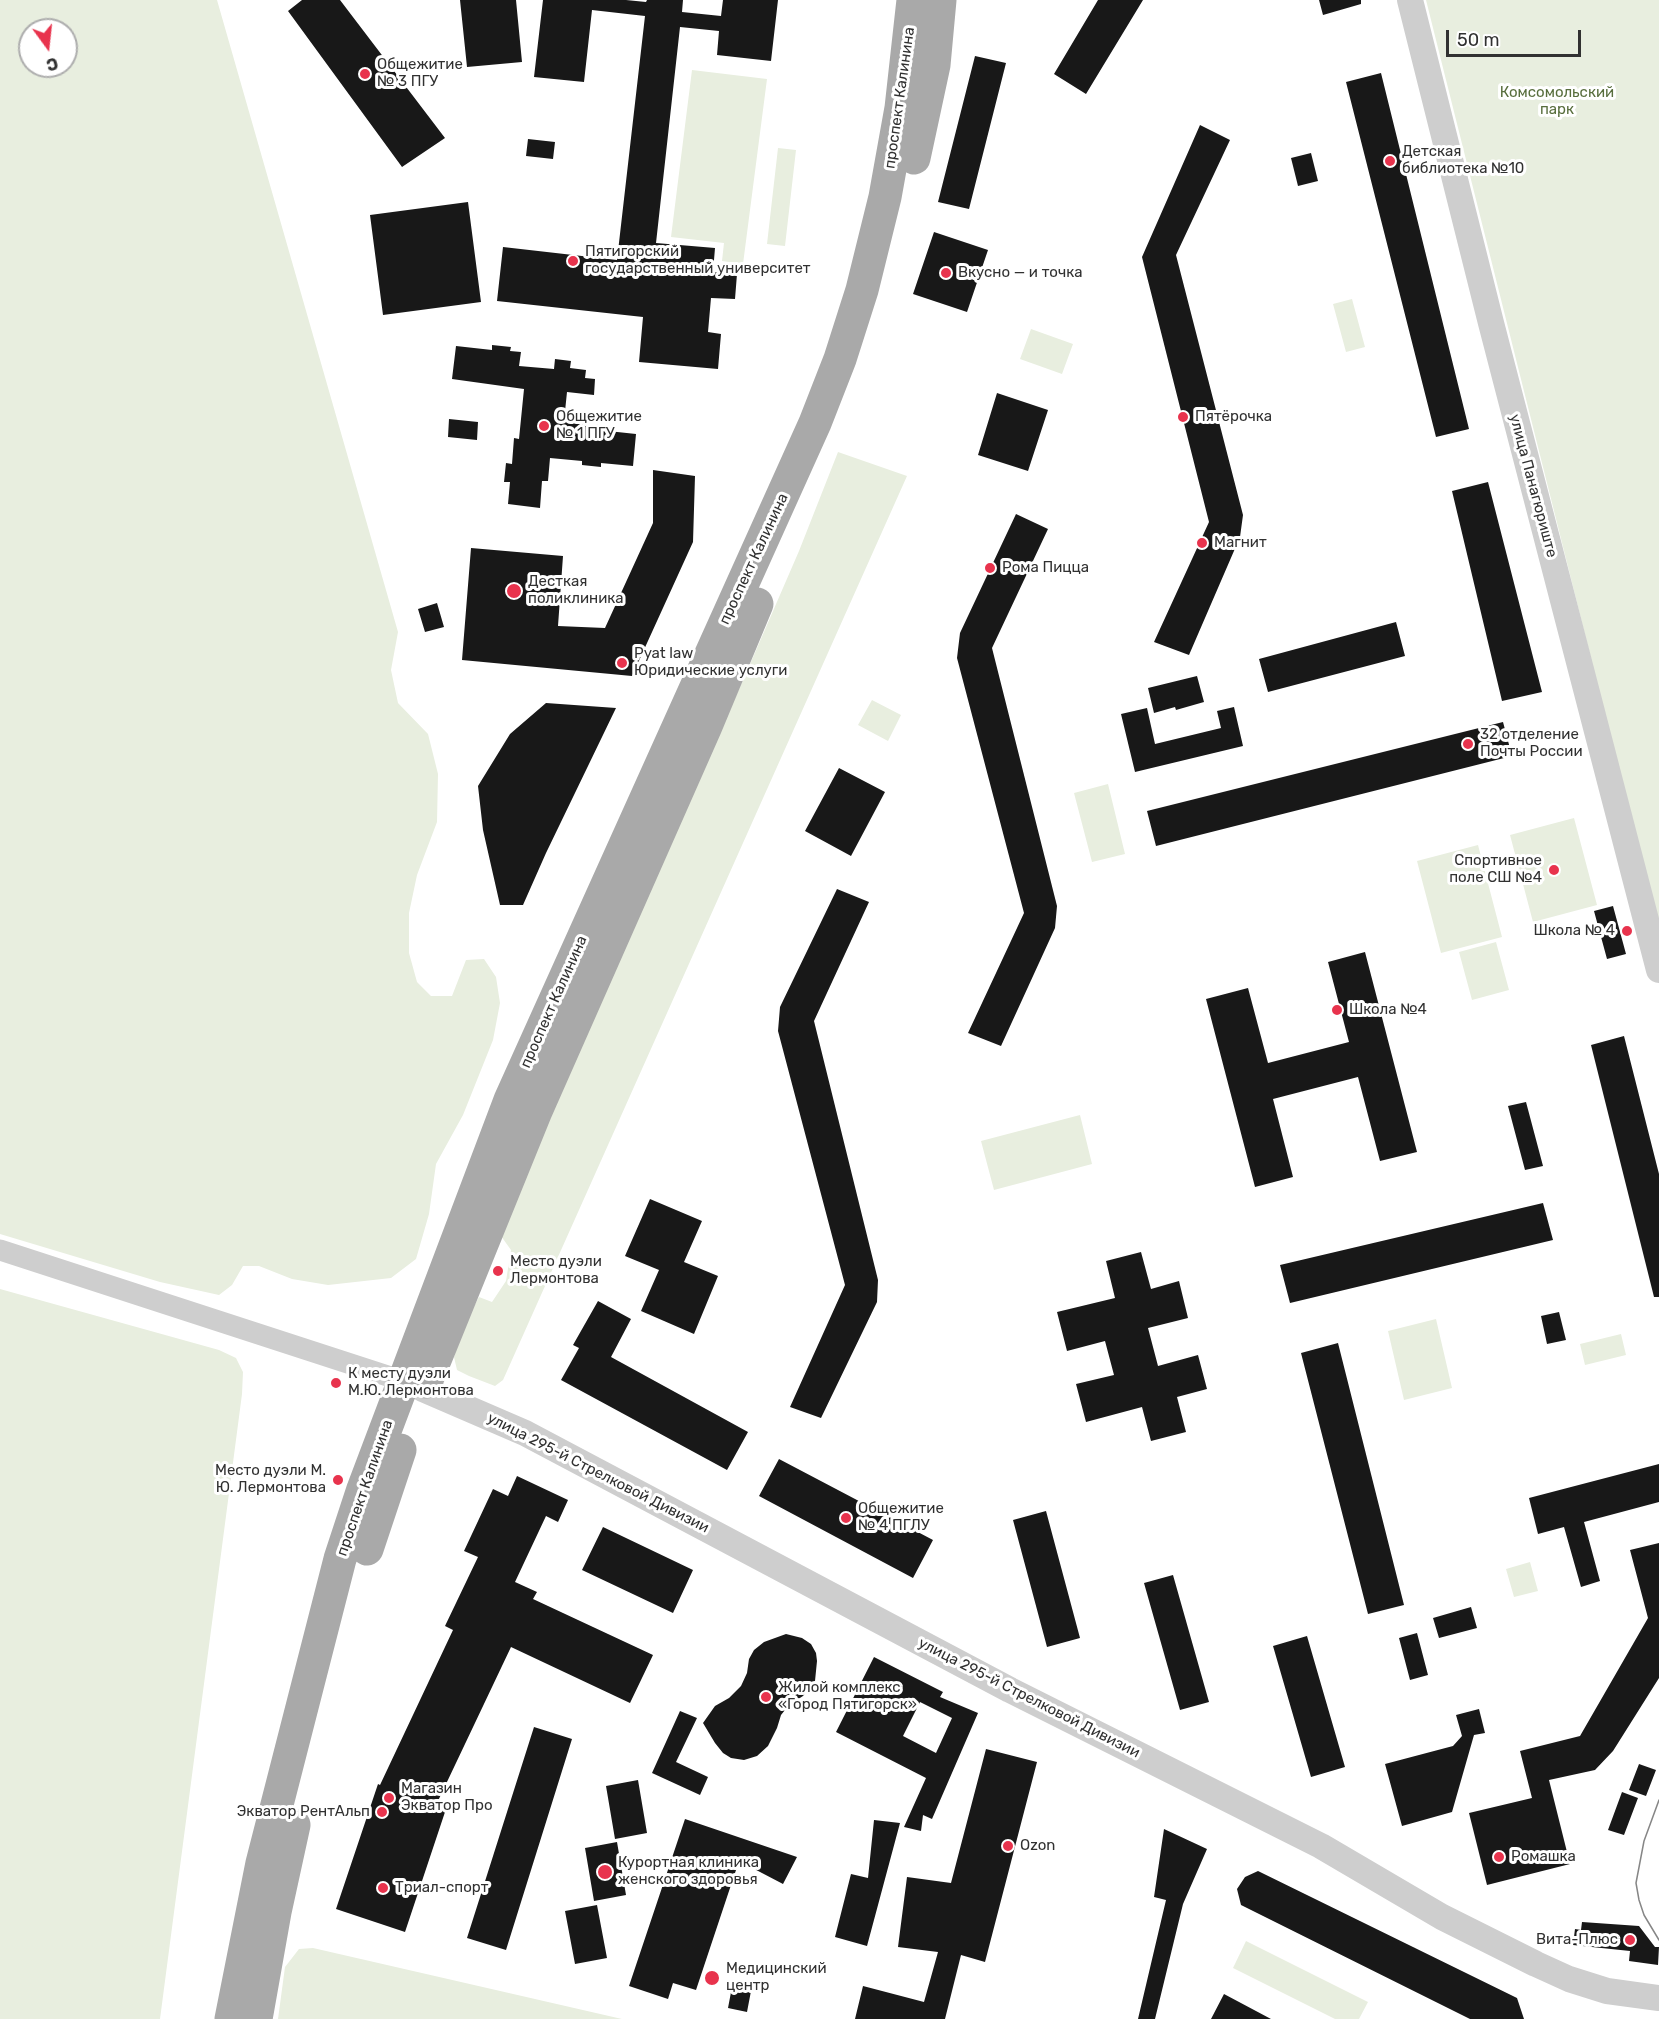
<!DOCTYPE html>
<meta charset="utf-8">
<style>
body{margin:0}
#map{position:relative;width:1659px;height:2019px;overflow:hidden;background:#fff;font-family:Rubik,sans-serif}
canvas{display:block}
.north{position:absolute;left:18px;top:18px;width:60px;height:60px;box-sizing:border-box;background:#fff;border:2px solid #adadad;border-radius:50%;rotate:165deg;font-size:16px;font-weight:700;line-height:24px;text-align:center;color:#313131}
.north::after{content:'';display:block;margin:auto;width:21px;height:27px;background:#e8334d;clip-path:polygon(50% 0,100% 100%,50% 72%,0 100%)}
.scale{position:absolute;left:1446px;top:30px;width:135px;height:27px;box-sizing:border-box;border:3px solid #313131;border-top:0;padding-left:8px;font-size:18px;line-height:21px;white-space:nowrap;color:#313131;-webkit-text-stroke:4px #fff;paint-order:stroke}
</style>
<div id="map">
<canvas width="1659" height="2019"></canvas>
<div class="north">С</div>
<div class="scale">50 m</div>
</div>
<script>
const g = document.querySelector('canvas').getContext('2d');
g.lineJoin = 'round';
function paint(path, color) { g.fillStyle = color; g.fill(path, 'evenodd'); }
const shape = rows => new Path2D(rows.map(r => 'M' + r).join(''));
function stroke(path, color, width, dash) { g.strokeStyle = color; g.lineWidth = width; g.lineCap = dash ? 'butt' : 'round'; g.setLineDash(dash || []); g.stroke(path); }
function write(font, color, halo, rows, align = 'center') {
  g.font = font + ' Rubik,sans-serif'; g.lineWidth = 6; g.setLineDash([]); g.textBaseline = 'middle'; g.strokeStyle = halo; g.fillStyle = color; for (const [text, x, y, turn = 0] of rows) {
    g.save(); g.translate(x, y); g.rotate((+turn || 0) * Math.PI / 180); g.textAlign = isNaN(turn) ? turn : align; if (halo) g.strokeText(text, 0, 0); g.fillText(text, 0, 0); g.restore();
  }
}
paint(shape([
 [0,0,217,0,398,632,391,670,398,703,428,734,438,774,437,822,417,875,409,913,409,953,417,982,431,996,452,996,466,960,484,959,496,977,500,1003,493,1040,463,1115,436,1164,429,1214,416,1259,391,1278,328,1285,292,1279,259,1266,243,1266,232,1285,219,1295,160,1282,0,1234],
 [30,30,66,30,66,66,30,66],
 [1426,0,1659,0,1659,930],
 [692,70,767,79,743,264,722,261,724,243,671,237],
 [778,148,796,150,785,246,767,244],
 [1352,299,1365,347,1346,352,1333,304],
 [1031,329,1073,344,1062,374,1020,359],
 [838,452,907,476,503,1380,495,1386,469,1376,457,1370,454,1357,464,1325,479,1297,492,1302,506,1281,511,1250,501,1236,510,1197,744,678,799,551],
 [872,700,901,715,888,741,858,725],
 [1108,784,1125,854,1092,862,1074,793],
 [1574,818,1597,905,1533,922,1510,835],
 [1478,845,1502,937,1441,953,1417,861],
 [1496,942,1509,990,1472,1000,1459,952],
 [1080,1115,1092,1164,994,1190,981,1141],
 [0,1289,219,1350,236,1358,243,1372,242,1394,160,2019,0,2019],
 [1436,1319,1452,1388,1404,1400,1388,1331],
 [1621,1334,1626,1355,1585,1365,1580,1344],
 [1530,1562,1538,1591,1514,1597,1506,1569],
 [1246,1941,1368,2002,1359,2019,1335,2019,1233,1968],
 [313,1948,622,2019,278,2019,285,1967,299,1949]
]), '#e8eedf');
paint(shape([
 [302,0,340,0,445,138,402,167,288,11],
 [460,0,516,0,522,62,467,67],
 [543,0,626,0,646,2,647,0,683,0,682,12,721,16,723,0,778,0,771,61,717,55,719,31,680,27,656,243,715,248,713,272,737,274,735,299,711,298,708,332,721,334,718,369,639,362,643,317,497,301,503,247,617,260,645,16,592,10,584,82,534,77],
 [1098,0,1143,0,1086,94,1054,74],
 [1319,0,1361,0,1361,4,1323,15],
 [975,56,1006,63,969,209,938,202],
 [1381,73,1469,429,1436,437,1346,82],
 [1200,125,1230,140,1176,255,1243,515,1240,537,1189,655,1154,642,1209,522,1142,257],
 [528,139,555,142,553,159,526,156],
 [1311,153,1318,181,1298,186,1291,158],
 [468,202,481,302,383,315,370,215],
 [934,232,988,250,967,312,913,294],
 [492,345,511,347,510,351,521,352,519,366,554,369,555,359,571,361,570,368,586,370,585,378,595,379,594,395,567,392,564,421,608,426,608,431,636,434,633,466,601,463,601,467,582,465,582,461,550,458,548,481,542,481,540,508,508,504,510,482,504,482,506,463,512,464,514,438,519,439,524,389,452,379,456,346,492,350],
 [997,393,1048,410,1028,471,978,455],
 [449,419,478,422,477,440,448,437],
 [653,470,695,476,693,542,632,676,462,660,471,548,563,556,558,626,605,628,653,523],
 [1488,482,1542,692,1502,701,1452,491],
 [1016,514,1048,529,992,648,1057,906,1055,928,1001,1046,968,1033,1024,913,957,658,960,633],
 [437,603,444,627,425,632,418,609],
 [1396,622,1405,656,1268,692,1259,659],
 [1197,676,1204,702,1176,710,1175,707,1154,713,1148,688],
 [546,703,616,708,546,853,523,905,500,905,483,830,478,786,510,734],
 [1234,707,1243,746,1135,772,1121,714,1147,708,1155,744,1221,728,1217,711],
 [1503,722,1512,756,1156,846,1147,811],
 [839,768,885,792,851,856,805,831],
 [837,889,869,902,814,1021,878,1280,877,1302,821,1418,790,1407,845,1285,778,1031,780,1007],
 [1613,906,1626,954,1607,959,1594,911],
 [1365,952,1417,1152,1380,1161,1358,1077,1273,1099,1293,1177,1255,1187,1206,999,1248,988,1268,1063,1349,1042,1328,962],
 [1624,1036,1659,1174,1659,1297,1654,1297,1591,1045],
 [1526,1102,1543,1166,1525,1170,1508,1106],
 [650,1199,702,1221,684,1262,718,1276,694,1334,641,1311,659,1270,625,1256],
 [1543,1203,1553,1240,1290,1303,1280,1265],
 [1141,1252,1151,1289,1179,1281,1188,1318,1148,1328,1158,1366,1198,1355,1207,1389,1177,1397,1186,1432,1151,1441,1142,1407,1086,1422,1076,1384,1114,1375,1105,1341,1067,1351,1057,1312,1115,1298,1106,1261],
 [598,1301,631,1319,611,1357,748,1432,727,1470,561,1380,579,1348,573,1345],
 [1559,1312,1566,1340,1547,1344,1541,1316],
 [1338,1343,1404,1605,1368,1614,1301,1353],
 [779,1459,933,1540,913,1578,759,1496],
 [1659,1464,1659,1502,1584,1522,1600,1581,1581,1587,1564,1527,1538,1534,1529,1498],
 [517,1476,568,1500,558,1522,546,1516,515,1582,537,1592,533,1599,653,1655,630,1703,511,1647,437,1803,447,1806,405,1932,336,1909,378,1784,380,1785,453,1630,445,1626,478,1557,464,1551,493,1489,508,1496],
 [1046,1511,1080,1638,1047,1647,1013,1520],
 [603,1527,693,1570,673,1613,582,1570],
 [1659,1543,1659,1678,1613,1751,1595,1770,1549,1780,1570,1864,1487,1885,1469,1813,1532,1798,1520,1751,1580,1736,1648,1618,1630,1550],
 [1173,1575,1209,1702,1180,1710,1144,1583],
 [1471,1607,1477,1628,1439,1638,1433,1618],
 [1417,1633,1428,1675,1410,1680,1399,1638],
 [786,1634,802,1638,811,1644,816,1653,817,1661,815,1681,803,1696,789,1705,781,1715,777,1728,768,1746,757,1756,744,1760,731,1758,723,1753,715,1743,703,1723,715,1706,729,1698,741,1686,747,1673,749,1659,754,1650,764,1642],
 [1307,1636,1345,1767,1311,1777,1273,1646],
 [874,1657,943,1692,940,1697,978,1713,932,1819,923,1815,921,1831,904,1827,926,1778,836,1732],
 [920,1702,952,1718,936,1753,903,1736],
 [1479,1709,1485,1733,1474,1735,1452,1812,1402,1826,1385,1764,1453,1746,1462,1736,1456,1715],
 [680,1711,697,1718,676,1762,708,1777,700,1795,652,1773],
 [534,1727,572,1739,506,1950,467,1938],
 [986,1749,1037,1762,985,1962,961,1955,945,2019,855,2019,863,1986,924,2002,938,1952,898,1947,907,1877,951,1883],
 [1639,1764,1656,1770,1646,1796,1629,1790],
 [638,1780,647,1833,615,1839,606,1786],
 [1622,1792,1638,1798,1624,1835,1608,1830],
 [685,1819,797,1857,783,1884,739,1861,696,1990,673,1983,668,1999,629,1986],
 [874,1820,900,1823,867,1946,835,1937,851,1874,868,1878],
 [1164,1829,1207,1849,1183,1904,1155,2019,1138,2019,1166,1900,1154,1897],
 [617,1842,626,1895,594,1901,585,1848],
 [1258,1871,1517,1998,1524,2019,1470,2019,1241,1905,1237,1889,1245,1877],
 [597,1905,607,1958,575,1964,565,1911],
 [1582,1922,1639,1926,1655,1947,1659,1947,1658,1965,1629,1961,1630,1951,1573,1945,1575,1929,1581,1930],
 [732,1987,751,1991,747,2012,728,2008],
 [1224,1994,1271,2019,1211,2019]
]), '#181818');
stroke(shape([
 [0,1250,403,1381]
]), '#cecece', 21);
stroke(shape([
 [1410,0,1491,323,1659,970],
 [423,1389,525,1433,1010,1690,1321,1846,1442,1917,1536,1964,1569,1979,1607,1991,1659,1998]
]), '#cecece', 26);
stroke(shape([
 [914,158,934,65,940,0],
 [426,1382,536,1111,706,726,757,604],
 [367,1549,400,1450],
 [231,2019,262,1863,340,1559,363,1489,510,1100,815,423,840,359,862,290,885,197,901,108,913,0],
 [256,2019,275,1912,294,1825]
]), '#a9a9a9', 33);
stroke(shape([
 [1659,1800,1644,1841,1636,1883,1639,1900,1644,1915,1659,1940]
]), '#868686', 1.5);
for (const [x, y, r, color] of [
 [365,74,6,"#e8334d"],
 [1390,161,6,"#e8334d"],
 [573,261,6,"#e8334d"],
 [946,273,6,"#e8334d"],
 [1183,417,6,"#e8334d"],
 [544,426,6,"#e8334d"],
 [1202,543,6,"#e8334d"],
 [990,568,6,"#e8334d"],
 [514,591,8,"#e8334d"],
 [622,663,6,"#e8334d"],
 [1468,744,6,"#e8334d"],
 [1554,870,6,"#e8334d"],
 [1627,931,6,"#e8334d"],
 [1337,1010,6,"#e8334d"],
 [498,1271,6,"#e8334d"],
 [336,1383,6,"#e8334d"],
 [338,1480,6,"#e8334d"],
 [846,1518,6,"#e8334d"],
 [766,1697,6,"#e8334d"],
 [389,1798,6,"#e8334d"],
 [382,1812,6,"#e8334d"],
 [1008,1846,6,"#e8334d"],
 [1499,1857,6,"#e8334d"],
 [605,1872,8,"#e8334d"],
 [383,1888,6,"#e8334d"],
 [1630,1940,6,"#e8334d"],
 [712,1978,8,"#e8334d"]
]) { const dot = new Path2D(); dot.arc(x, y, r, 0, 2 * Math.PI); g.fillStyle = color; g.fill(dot); stroke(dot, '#fff', 2); }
write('15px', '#313131', '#fff', [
 ["Общежитие",377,65],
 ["№ 3 ПГУ",377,82],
 ["Детская",1402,152],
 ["библиотека №10",1402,169],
 ["Пятигорский",585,252],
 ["государственный университет",585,269],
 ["Вкусно — и точка",958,273],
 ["Общежитие",556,417],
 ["№ 1 ПГУ",556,434],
 ["Пятёрочка",1195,417],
 ["Магнит",1214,543],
 ["Рома Пицца",1002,568],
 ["Десткая",528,582],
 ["поликлиника",528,599],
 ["Pyat law",634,654],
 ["Юридические услуги",634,671],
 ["32 отделение",1480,735],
 ["Почты России",1480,752],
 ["Спортивное",1542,861,"right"],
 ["поле СШ №4",1542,878,"right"],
 ["Школа № 4",1615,931,"right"],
 ["Школа №4",1349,1010],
 ["Место дуэли",510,1262],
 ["Лермонтова",510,1279],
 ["К месту дуэли",348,1374],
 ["М.Ю. Лермонтова",348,1391],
 ["Место дуэли М.",326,1471,"right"],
 ["Ю. Лермонтова",326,1488,"right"],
 ["Общежитие",858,1509],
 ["№ 4 ПГЛУ",858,1526],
 ["Жилой комплекс",778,1688],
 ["«Город Пятигорск»",778,1705],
 ["Магазин",401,1789],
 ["Экватор Про",401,1806],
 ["Экватор РентАльп",370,1812,"right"],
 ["Ozon",1020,1846],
 ["Ромашка",1511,1857],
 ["Курортная клиника",618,1863],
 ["женского здоровья",618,1880],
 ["Триал-спорт",395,1888],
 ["Вита-Плюс",1618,1940,"right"],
 ["Медицинский",726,1969],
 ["центр",726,1986]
], 'left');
write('15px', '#586e3d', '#fff', [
 ["Комсомольский",1557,93],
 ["парк",1557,110]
]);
write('15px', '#313131', '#fff', [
 ["проспект Калинина",900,98,-82],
 ["улица Панагюриште",1533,486,75],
 ["проспект Калинина",754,559,-65],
 ["проспект Калинина",554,1002,-66],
 ["улица 295-й Стрелковой Дивизии",598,1473,27],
 ["проспект Калинина",365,1488,-71],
 ["улица 295-й Стрелковой Дивизии",1029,1698,27]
]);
</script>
